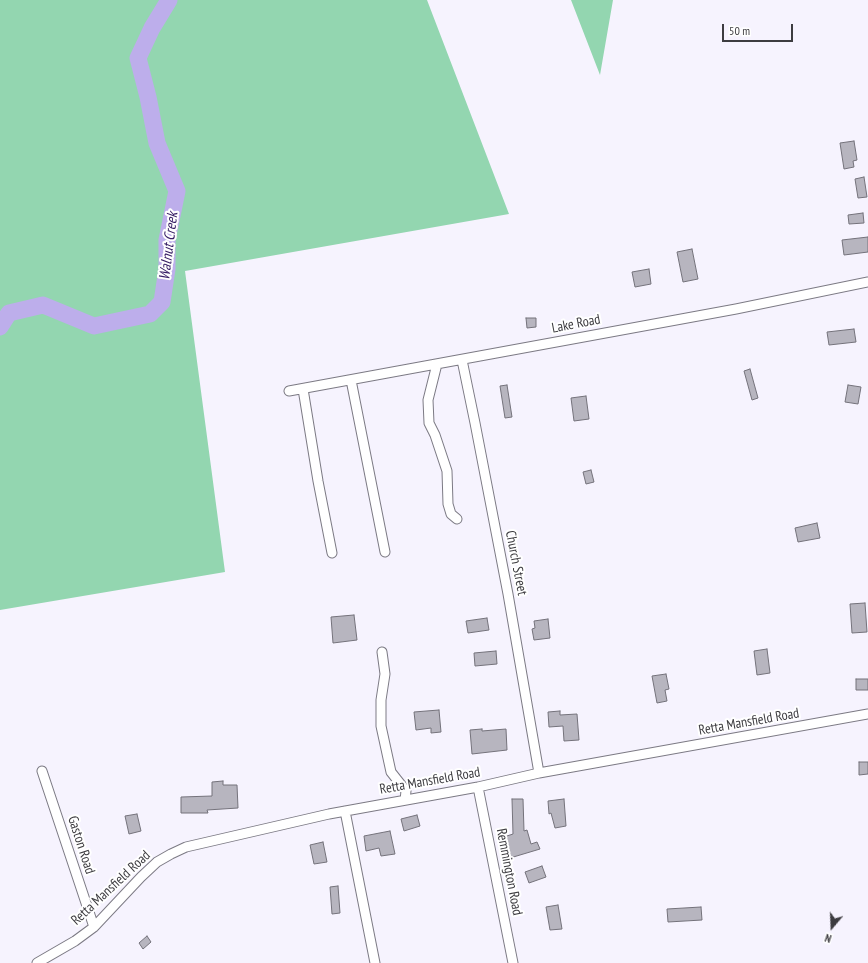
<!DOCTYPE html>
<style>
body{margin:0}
#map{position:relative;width:868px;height:963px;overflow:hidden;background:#f6f3fe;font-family:"PT Sans Narrow",sans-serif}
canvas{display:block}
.north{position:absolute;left:812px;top:907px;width:40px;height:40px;-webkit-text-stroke:3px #fff;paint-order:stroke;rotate:199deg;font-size:11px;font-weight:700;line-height:16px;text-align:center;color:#3d3c40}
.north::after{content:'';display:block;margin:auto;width:14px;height:18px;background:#3d3c40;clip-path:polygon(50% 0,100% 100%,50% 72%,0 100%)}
.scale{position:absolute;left:722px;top:24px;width:71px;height:18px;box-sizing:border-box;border:2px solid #3d3c40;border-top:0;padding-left:5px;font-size:12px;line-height:14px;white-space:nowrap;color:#3d3c40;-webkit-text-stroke:3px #fff;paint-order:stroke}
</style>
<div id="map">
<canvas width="868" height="963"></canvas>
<div class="north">N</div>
<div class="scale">50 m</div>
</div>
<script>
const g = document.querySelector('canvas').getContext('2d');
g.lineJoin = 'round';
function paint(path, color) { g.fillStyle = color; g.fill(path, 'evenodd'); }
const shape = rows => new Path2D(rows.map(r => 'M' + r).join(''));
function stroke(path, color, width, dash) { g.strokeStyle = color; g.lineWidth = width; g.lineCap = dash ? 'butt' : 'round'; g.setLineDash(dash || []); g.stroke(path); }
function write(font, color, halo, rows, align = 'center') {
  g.font = font + ' "PT Sans Narrow",sans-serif'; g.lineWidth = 4; g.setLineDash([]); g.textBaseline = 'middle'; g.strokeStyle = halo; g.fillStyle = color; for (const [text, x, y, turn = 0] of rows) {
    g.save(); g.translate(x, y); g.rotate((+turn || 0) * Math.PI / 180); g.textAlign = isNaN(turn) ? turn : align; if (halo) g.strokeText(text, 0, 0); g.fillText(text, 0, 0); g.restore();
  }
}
paint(shape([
 [0,0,427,0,509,214,185,271,225,572,0,610],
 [571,0,613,0,600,75]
]), '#93d6b0');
stroke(shape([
 [0,327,9,313,43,305,94,326,150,314,162,302,167,269,167,240,177,191,157,143,148,97,138,58,152,28,169,0]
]), '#bdaeeb', 17);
const building = shape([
 [854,141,857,160,853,161,854,167,844,169,840,143,854,141],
 [864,177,867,197,858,198,855,179,864,177],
 [863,213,864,223,849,224,848,215,863,213],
 [868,237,868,252,844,255,842,240,868,237],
 [692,249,698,279,683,282,677,252,692,249],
 [649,269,651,284,635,287,632,272,649,269],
 [526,318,536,318,536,327,527,328,526,318],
 [854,329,856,342,829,345,827,332,854,329],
 [750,369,758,398,752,400,744,371,750,369],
 [507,385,512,417,505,418,500,386,507,385],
 [848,385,861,387,858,404,845,402,848,385],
 [586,396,589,419,574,421,571,398,586,396],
 [591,470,594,482,586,484,583,472,591,470],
 [817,523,820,538,798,542,795,528,817,523],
 [865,603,867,632,852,633,850,604,865,603],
 [354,615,357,640,333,643,331,617,354,615],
 [487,618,489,630,468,633,466,621,487,618],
 [548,619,550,638,534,640,532,629,535,628,534,621,548,619],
 [767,649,770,673,757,675,754,651,767,649],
 [496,651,497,664,475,666,474,653,496,651],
 [666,674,669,689,665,690,667,701,657,703,652,676,666,674],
 [856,679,868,679,868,690,856,690,856,679],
 [439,710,441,732,431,733,431,728,416,730,414,712,439,710],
 [560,711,560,715,577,714,579,740,564,741,563,726,549,727,548,712,560,711],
 [482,729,482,731,506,729,507,750,472,754,470,730,482,729],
 [859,762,868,762,868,774,859,775,859,762],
 [223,781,223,785,237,785,238,808,207,810,208,813,181,813,181,797,212,796,212,782,223,781],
 [512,799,523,799,524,831,527,830,531,844,537,842,540,849,510,858,504,837,513,834,512,799],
 [564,799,566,826,555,828,551,813,549,814,548,801,564,799],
 [137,814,141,831,129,834,125,816,137,814],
 [417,815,420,826,404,831,401,819,417,815],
 [390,831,395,854,381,856,379,848,366,851,364,836,390,831],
 [323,842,327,862,314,864,310,845,323,842],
 [542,866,546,877,529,883,525,872,542,866],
 [338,886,340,913,332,914,330,887,338,886],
 [558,905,562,929,550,930,546,907,558,905],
 [701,907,702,920,668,922,667,909,701,907],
 [147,936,151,942,143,949,139,943,147,936]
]);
paint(building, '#b7b5bf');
stroke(building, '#74727b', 1);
const minor = shape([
 [462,360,475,423,508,594,539,773],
 [437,364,428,400,429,423,435,435,447,471,448,504,451,514,457,519],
 [351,380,385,552],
 [303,389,318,481,332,553],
 [289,391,736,309,868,282],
 [382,652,385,674,381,700,381,726,391,772,406,791,405,800],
 [42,771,94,927],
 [478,787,513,963],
 [345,811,375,963],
 [37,963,75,941,94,927,141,877,157,862,171,854,186,847,329,814,478,787,539,773,868,714]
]);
stroke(minor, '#7c7a84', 11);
stroke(minor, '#fff', 9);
write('14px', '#3d3c40', '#fff', [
 ["Lake Road",576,324,-11],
 ["Church Street",516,563,79],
 ["Retta Mansfield Road",749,722,-10],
 ["Retta Mansfield Road",430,781,-10],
 ["Gaston Road",81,845,72],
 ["Remmington Road",509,872,79],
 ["Retta Mansfield Road",111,888,-43]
]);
write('italic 15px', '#392066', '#fff', [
 ["Walnut Creek",169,246,-83]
]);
</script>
